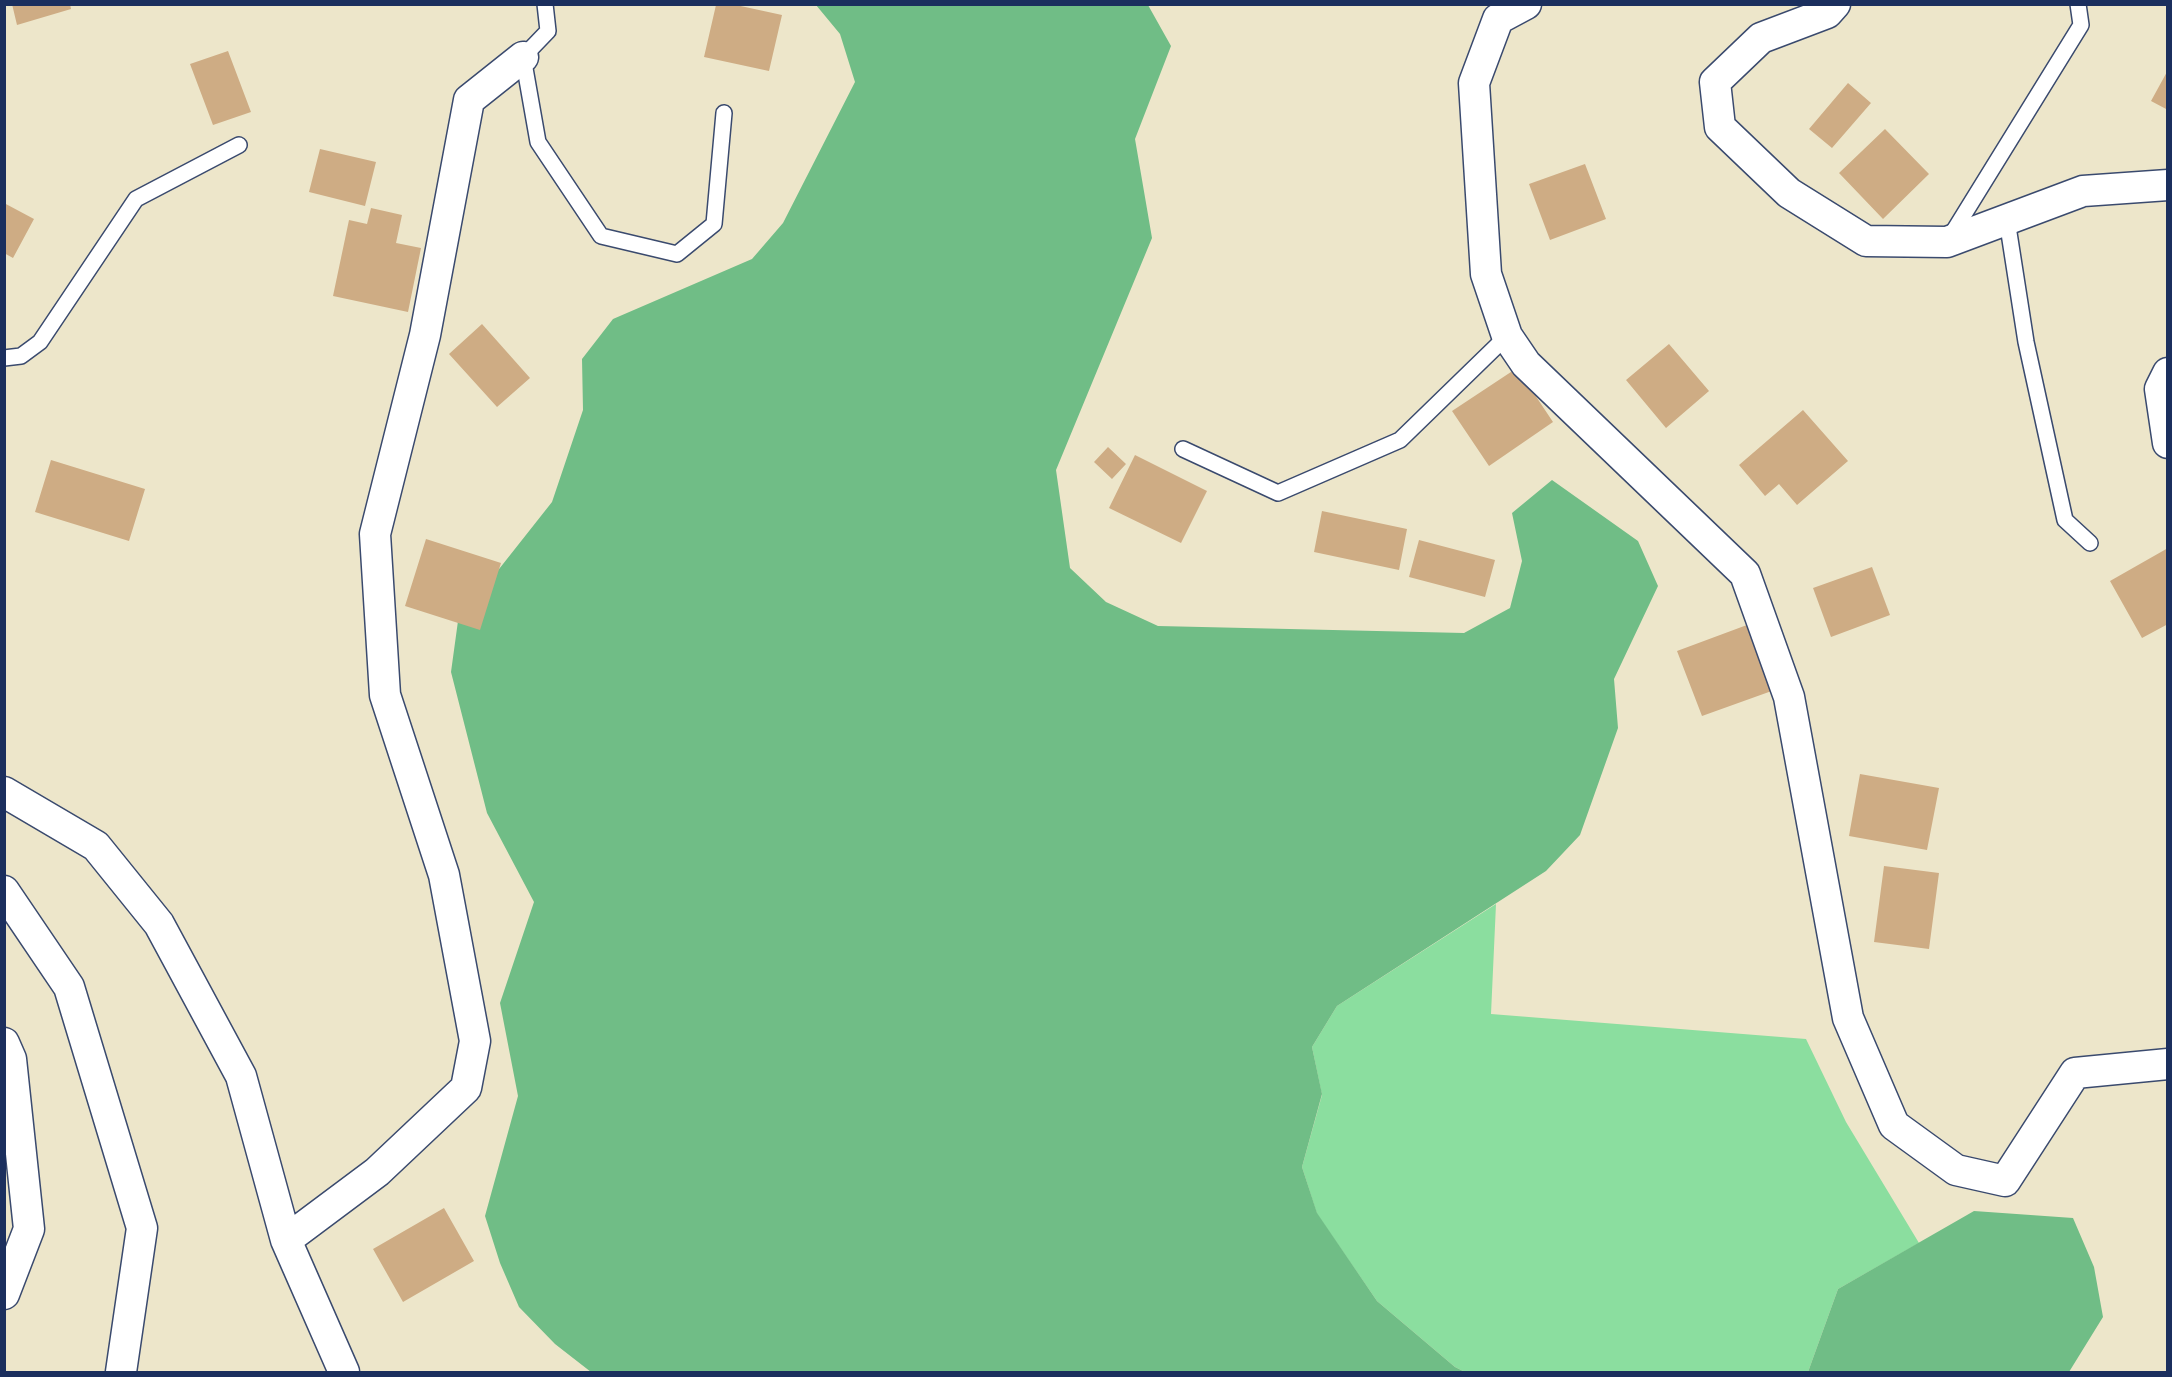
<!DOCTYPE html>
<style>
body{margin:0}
#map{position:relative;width:2172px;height:1377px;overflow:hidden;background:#ede6ca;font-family:Pangolin,sans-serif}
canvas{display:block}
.frame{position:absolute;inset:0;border:6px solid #1b2f5e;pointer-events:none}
</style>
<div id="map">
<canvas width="2172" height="1377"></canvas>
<div class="frame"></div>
</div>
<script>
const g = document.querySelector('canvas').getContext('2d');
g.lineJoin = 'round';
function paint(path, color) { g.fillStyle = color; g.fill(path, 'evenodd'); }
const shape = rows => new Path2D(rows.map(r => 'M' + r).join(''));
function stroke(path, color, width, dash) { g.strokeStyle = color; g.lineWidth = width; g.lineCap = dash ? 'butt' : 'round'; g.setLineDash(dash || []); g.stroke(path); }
paint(shape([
 [1496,904,1491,1014,1806,1039,1846,1122,1919,1243,1838,1289,1808,1372,1465,1372,1455,1367,1377,1301,1317,1214,1302,1167,1322,1095,1312,1047,1337,1006]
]), '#8bde9f');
paint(shape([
 [816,5,1148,5,1171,46,1135,139,1152,238,1056,470,1070,568,1106,602,1158,626,1464,633,1510,608,1522,561,1512,513,1552,480,1638,541,1658,586,1614,679,1618,728,1580,835,1546,871,1337,1006,1312,1047,1322,1094,1302,1167,1317,1213,1377,1301,1455,1367,1465,1372,591,1372,555,1344,519,1307,500,1263,485,1216,518,1096,500,1003,534,902,487,813,451,672,458,621,552,502,583,410,582,359,613,319,752,259,783,223,855,82,840,34],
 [1974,1211,2073,1218,2094,1267,2103,1317,2069,1372,1808,1372,1838,1289]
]), '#70bd86');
paint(shape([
 [12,4,70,4,71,9,17,25],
 [716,5,736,5,782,15,769,71,704,57],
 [228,51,251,112,213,125,190,64],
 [2168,70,2168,110,2151,101],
 [1848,83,1871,103,1832,148,1809,129],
 [1885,129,1929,174,1883,219,1839,173],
 [320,149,376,162,365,206,309,192],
 [1585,164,1606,219,1550,240,1529,184],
 [4,203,34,219,13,258,4,253],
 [371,208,402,215,396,243,421,248,408,312,333,296,349,220,367,224],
 [482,324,530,378,497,407,449,354],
 [1669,344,1709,391,1666,428,1626,380],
 [1517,368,1553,422,1489,466,1452,411],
 [1803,410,1848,461,1797,505,1779,484,1765,496,1739,465],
 [1108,447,1126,464,1112,479,1094,462],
 [1135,455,1207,491,1181,543,1109,508],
 [51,460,145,489,129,541,35,512],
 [1322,511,1407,529,1399,570,1314,552],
 [426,539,501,563,480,630,405,606],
 [1419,540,1495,560,1485,597,1409,577],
 [2168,548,2168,624,2142,638,2110,581],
 [1872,567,1890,615,1831,637,1813,588],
 [1755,622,1780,688,1702,716,1677,651],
 [1860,774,1939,788,1927,850,1849,836],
 [1884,866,1939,873,1929,949,1874,942],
 [444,1208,474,1261,403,1302,373,1249]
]), '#ceac84');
const lane = shape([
 [545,4,548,31,523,57,538,142,601,236,677,254,714,224,724,113],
 [2007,220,2026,342,2065,520,2090,543],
 [1950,237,2081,25,2078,4],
 [4,358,21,356,40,342,136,199,239,145],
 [1183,449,1278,493,1400,440,1507,336]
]);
const street = shape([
 [1526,4,1498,19,1474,83,1486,274,1507,336,1526,364,1745,574,1789,697,1848,1018,1894,1125,1956,1170,2005,1181,2075,1073,2168,1064],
 [1835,4,1827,13,1761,38,1715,82,1720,127,1789,193,1866,241,1947,242,2083,191,2168,185],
 [2168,373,2160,389,2168,443],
 [4,792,96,846,159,924,241,1076,286,1240,344,1372],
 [4,891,69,987,142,1228,121,1372],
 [4,1043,11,1059,29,1229,4,1294],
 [286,1240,377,1172,466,1088,475,1041,444,875,385,695,375,534,425,335,469,100,523,57]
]);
stroke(lane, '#3a4a6e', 18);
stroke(street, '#3a4a6e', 33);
stroke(lane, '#fff', 15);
stroke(street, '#fff', 30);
</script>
